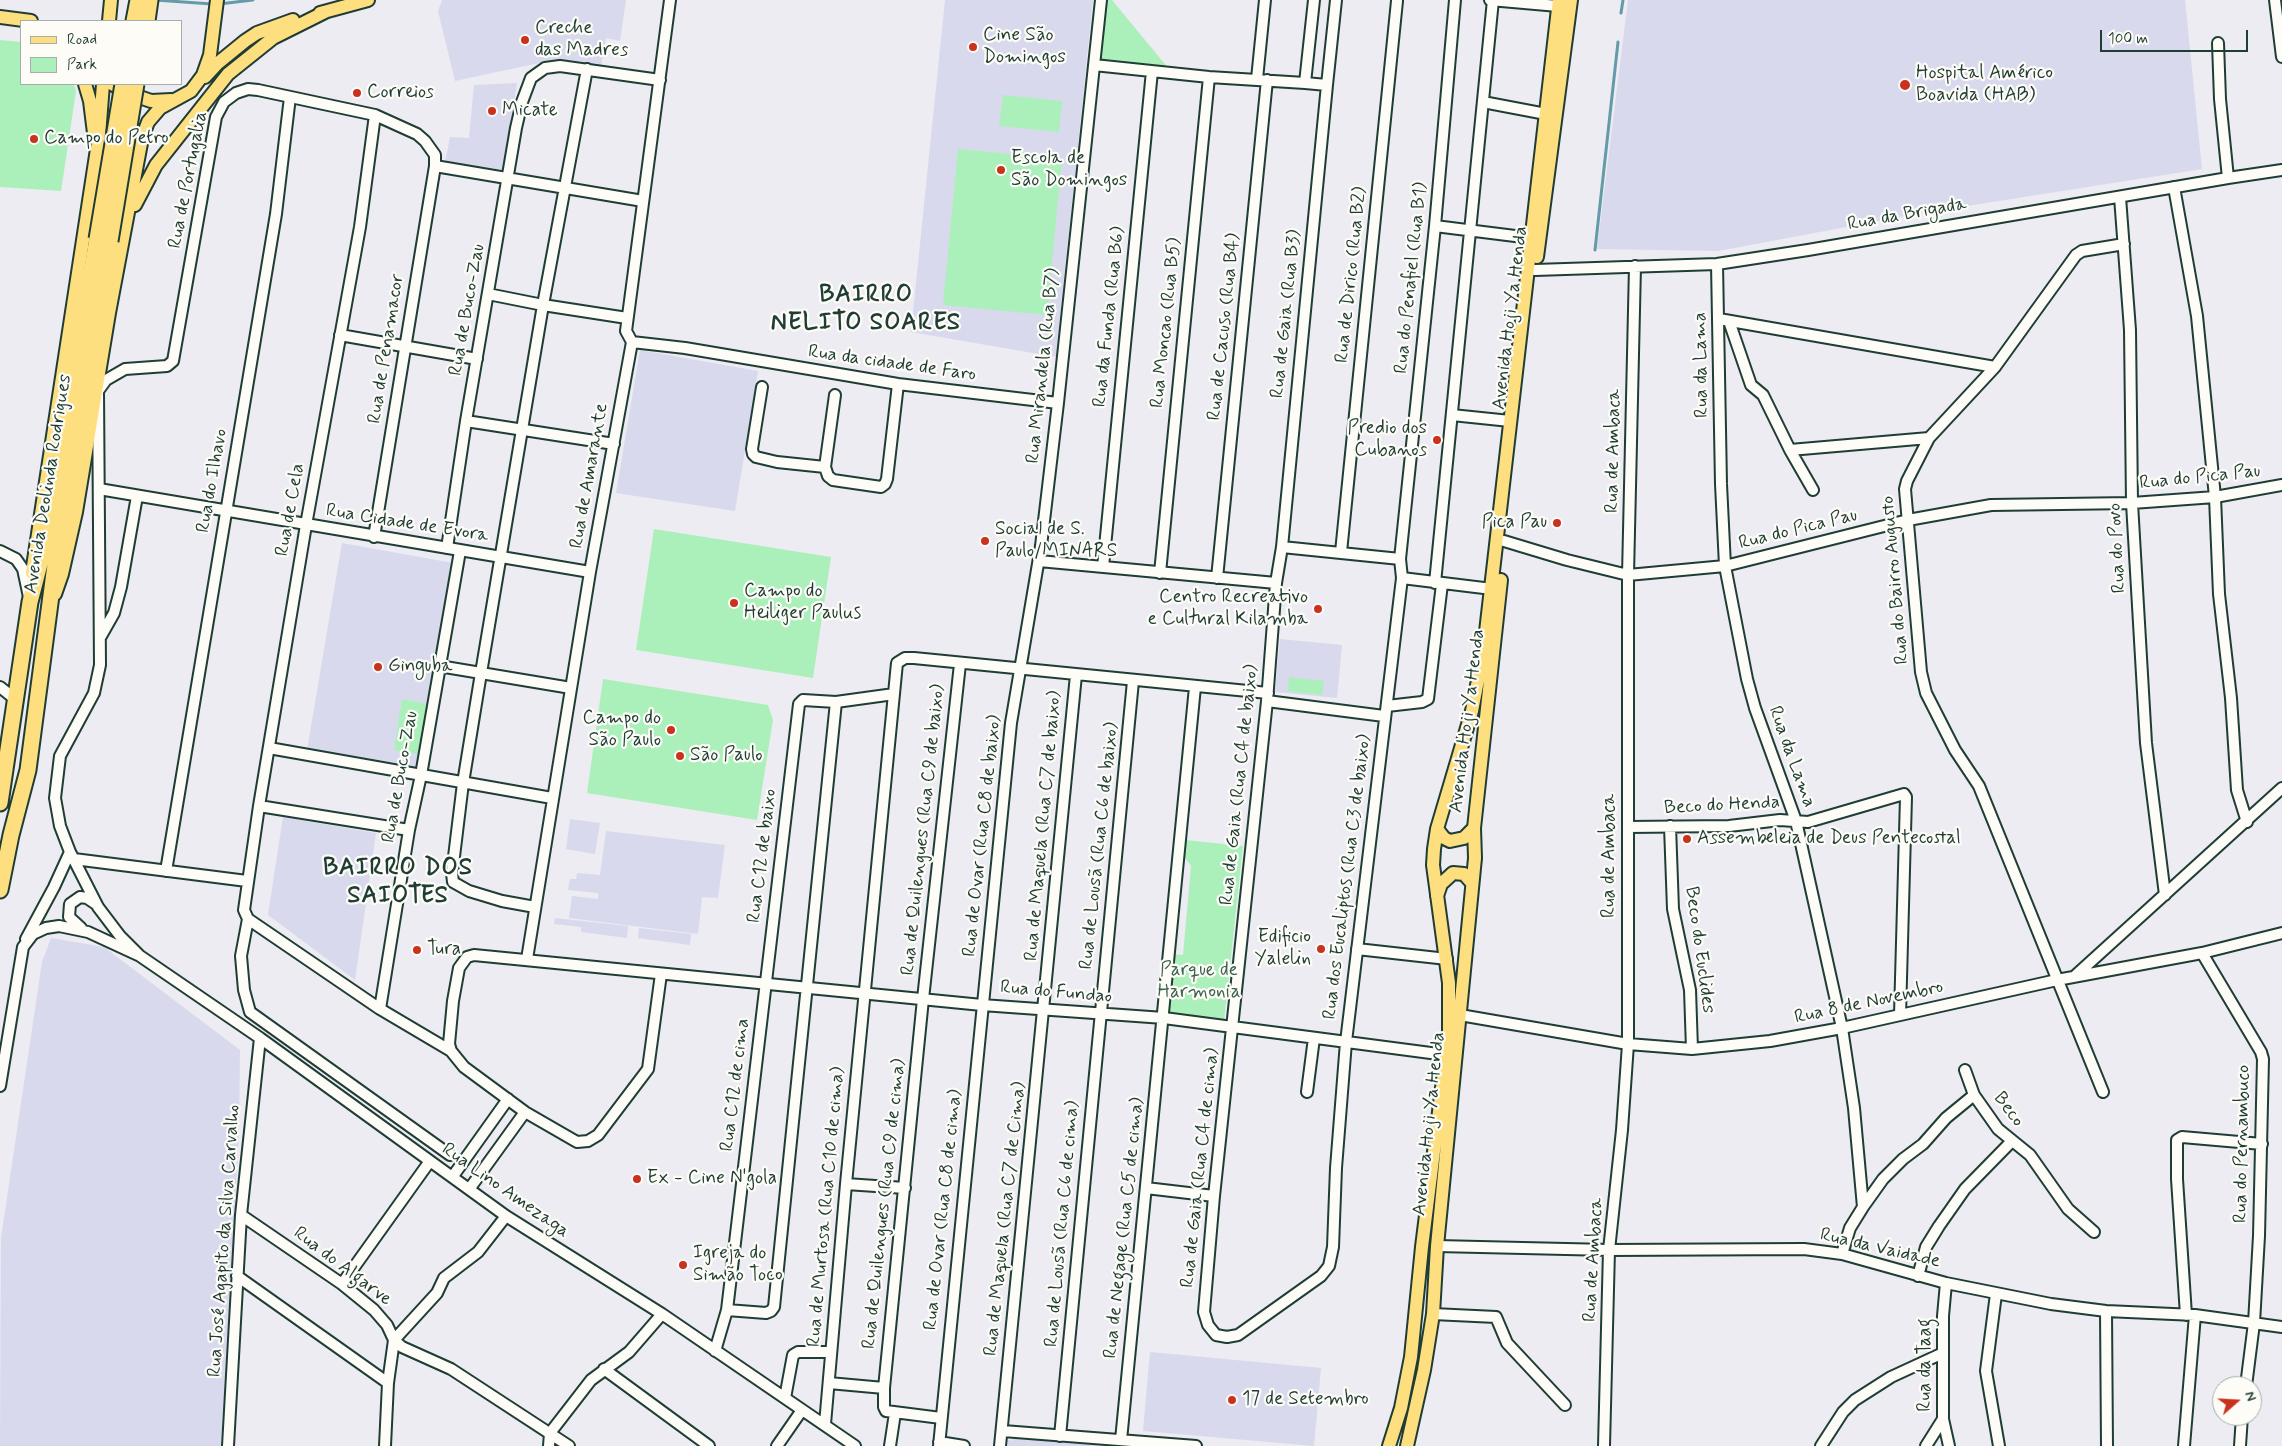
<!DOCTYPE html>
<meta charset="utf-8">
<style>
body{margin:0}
#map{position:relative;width:2282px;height:1446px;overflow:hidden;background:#ececf2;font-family:Mynerve,sans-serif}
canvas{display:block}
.legend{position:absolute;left:20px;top:20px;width:162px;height:65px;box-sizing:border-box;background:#fdfcf7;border:1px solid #a4b0a9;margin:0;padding:6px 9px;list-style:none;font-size:15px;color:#1f3d34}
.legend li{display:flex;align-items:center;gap:10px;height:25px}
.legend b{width:25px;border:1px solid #a4b0a9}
.north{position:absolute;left:2212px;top:1376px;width:50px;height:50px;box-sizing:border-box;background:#fdfcf7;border:1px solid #a4b0a9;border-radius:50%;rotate:71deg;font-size:14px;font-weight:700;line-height:20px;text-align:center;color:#1f3d34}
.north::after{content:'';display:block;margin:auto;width:18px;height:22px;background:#c8321e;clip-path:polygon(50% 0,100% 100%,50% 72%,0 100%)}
.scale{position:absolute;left:2100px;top:30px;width:148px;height:22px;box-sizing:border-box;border:2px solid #1f3d34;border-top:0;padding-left:6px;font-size:15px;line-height:18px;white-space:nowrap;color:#1f3d34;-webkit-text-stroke:4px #fdfcf7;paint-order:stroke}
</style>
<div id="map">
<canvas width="2282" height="1446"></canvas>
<ul class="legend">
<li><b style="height:6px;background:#fedf80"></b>Road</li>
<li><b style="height:14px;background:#abf0bb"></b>Park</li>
</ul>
<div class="north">N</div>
<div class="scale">100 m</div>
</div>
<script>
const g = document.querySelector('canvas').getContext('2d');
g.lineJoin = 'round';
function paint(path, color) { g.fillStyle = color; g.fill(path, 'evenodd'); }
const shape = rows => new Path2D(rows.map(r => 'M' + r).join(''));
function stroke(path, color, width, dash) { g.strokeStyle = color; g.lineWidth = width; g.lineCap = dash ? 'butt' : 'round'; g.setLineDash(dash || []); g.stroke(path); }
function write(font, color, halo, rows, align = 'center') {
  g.font = font + ' Mynerve,sans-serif'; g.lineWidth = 4.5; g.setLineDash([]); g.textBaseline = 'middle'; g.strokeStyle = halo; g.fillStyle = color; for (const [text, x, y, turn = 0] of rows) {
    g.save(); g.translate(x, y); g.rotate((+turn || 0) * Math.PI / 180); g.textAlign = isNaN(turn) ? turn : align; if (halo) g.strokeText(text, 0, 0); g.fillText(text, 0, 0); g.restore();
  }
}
paint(shape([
 [442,0,626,0,620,41,606,38,601,66,544,62,455,81,438,11],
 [945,0,1093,0,1056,357,911,332],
 [1628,0,2185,0,2202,169,1916,214,1718,251,1597,249],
 [517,83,503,170,445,163,450,137,469,138,474,85],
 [640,350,758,371,735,511,616,493],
 [342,543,453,563,418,768,307,750],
 [1280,639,1342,645,1337,698,1275,692],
 [283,817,376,833,355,980,268,915],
 [570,819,600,823,595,854,566,849],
 [606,831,725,845,718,898,702,897,698,934,569,918,572,896,598,899,598,893,568,890,570,879,576,879,577,873,600,875],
 [555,918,628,926,627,938,581,932,581,927,554,924],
 [639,928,691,934,690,945,638,938],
 [51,938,104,947,240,1050,239,1135,221,1446,0,1446,1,1238,42,962],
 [1150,1352,1321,1368,1314,1446,1143,1431],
 [1013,1437,1109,1446,1006,1446,1006,1439,1012,1441]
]), '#d8d9ec');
paint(shape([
 [1107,0,1112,0,1169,69,1099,59],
 [0,40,21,42,21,84,74,84,76,91,61,191,0,187],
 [1003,95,1062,101,1059,132,999,126],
 [958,149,1062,159,1047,315,943,305],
 [654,529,831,557,813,678,636,650],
 [1289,677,1324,681,1322,695,1288,691],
 [603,679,768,705,773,720,757,820,587,793],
 [402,699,427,704,418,754,394,750],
 [1185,840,1243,846,1224,1021,1167,1015,1172,954,1183,955,1191,866,1183,855]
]), '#abf0bb');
stroke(shape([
 [155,0,212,4],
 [219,4,253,0],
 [1621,13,1623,0],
 [1595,250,1618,42]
]), '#659ba8', 3);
const minor = shape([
 [1314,0,1305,83,1327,85,1336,0],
 [1490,0,1558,6],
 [2275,0,2282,57],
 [2218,43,2220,99,2228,178],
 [1094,65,1209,77,1305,83],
 [1257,79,1265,0],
 [1327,85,1282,547,1276,583,1267,701,1214,1196,1204,1312,1208,1325,1216,1335,1227,1337,1238,1335,1321,1276,1329,1266,1333,1247,1336,1168,1346,1042,1402,578,1400,559,1435,226,1455,0],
 [1483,102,1546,114],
 [375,115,360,227,306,525,259,806,244,910,248,919,380,1009,451,1051],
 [435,166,643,201],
 [2174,187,2197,316,2215,497,2219,594,2231,698,2237,790,2247,822],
 [2120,197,2130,330,2132,503,2146,743,2165,895],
 [1435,226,1531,238],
 [1717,264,1721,484,1725,566,1747,679,1755,708,1796,821,1842,1028,1854,1108,1863,1207,1850,1228,1842,1254],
 [1535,270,1717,264,1808,250,2228,178,2282,170],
 [488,294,543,305,627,318],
 [1719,319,1995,367],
 [1729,321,1751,385,1763,395,1790,450,1813,490],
 [340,335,477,359],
 [632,342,685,348,898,384,1058,403],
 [632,342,626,331,670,0],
 [762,387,752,449,753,454,756,457,777,462,825,467],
 [835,395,825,467,828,476,833,480,881,487,885,484,887,479,898,384],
 [1452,415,1510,421],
 [466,421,614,444],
 [1790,450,1929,438],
 [99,489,590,572],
 [1504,541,1567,560,1628,575,1725,566,1908,520,1991,505,2132,503,2215,497,2282,485],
 [1282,547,1400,559],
 [447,548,466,421,516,128,522,102,531,78,545,68,560,66,660,80],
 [0,551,16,559,23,569,29,597],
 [1341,552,1397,1],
 [1039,561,1276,583],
 [1103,567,1152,71],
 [1160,573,1209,77],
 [1217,578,1267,80],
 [1402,578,1492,589],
 [1435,583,1493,0],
 [101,636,114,613,121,587,137,496],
 [439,666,571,688],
 [0,687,15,699],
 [1267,701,1384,716],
 [1387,706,1422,702,1428,699,1442,584],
 [269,748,552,798],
 [259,806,409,830],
 [1670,826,1673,909,1690,990,1692,1049],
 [1628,827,1729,826,1780,820,1808,822,1904,794,1906,797,1900,1015],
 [74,859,247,881],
 [166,871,276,214,290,97],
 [535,907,502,901,469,891,453,882,452,873,463,783,481,673,543,305,587,69],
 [248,919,241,956,244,990,250,1012,450,1155],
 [81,928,69,917,70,904,80,897,87,898,96,904],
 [26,939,54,887,70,852],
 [1357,949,1447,959],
 [2202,953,2261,1052,2263,1059,2259,1236,2254,1323,2246,1386],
 [140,956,120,936,98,907,70,852,60,826,55,798,60,756,94,693,100,665,98,391,106,380,125,369,167,366,173,361,216,117,224,102,236,93,248,89,258,90,375,115,417,134,425,141,435,155,435,166,374,537],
 [527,959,590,572,632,342],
 [661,974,648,1069,598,1135,588,1141,577,1142,525,1112,464,1067,451,1051,449,1044,453,1001,459,968,467,957,474,955,982,1005,1164,1018,1446,1055],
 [2076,975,2282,788],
 [380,1009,409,830,421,775,460,551],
 [1460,1015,1628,1044,1692,1049,1770,1041,1842,1028,2057,980,2202,953,2282,933],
 [1965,1070,1974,1095,1998,1129,2030,1155,2068,1209,2094,1232],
 [0,1086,23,947,33,934,46,928,59,926,88,932,140,956,260,1038,506,1216,662,1314,855,1446],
 [1307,1092,1314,1038],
 [2103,1092,1979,786,1955,750,1926,693,1921,672,1905,489,1907,481,1929,438,1995,367,2076,255,2082,251,2124,244],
 [453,1176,508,1099],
 [846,1184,905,1188],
 [470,1188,525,1112],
 [1146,1188,1214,1196],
 [1863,1207,1883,1179,1903,1159,1923,1144,1946,1118,1974,1095],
 [241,1215,342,1284,374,1310,387,1325,394,1340,402,1347,451,1369,569,1446],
 [1437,1246,1609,1250,1804,1249,1842,1254,1946,1283,2051,1304,2106,1311,2195,1315,2282,1327],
 [237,1276,388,1383],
 [1918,1276,1926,1247,1939,1226,1965,1189,2011,1142],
 [1946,1283,1943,1316,1943,1419,1949,1446],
 [342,1284,430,1161],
 [1996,1294,1986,1371,1999,1446],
 [727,1310,766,1313,771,1311,774,1307,836,702],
 [2106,1311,2107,1446],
 [1433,1314,1496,1317,1507,1343,1565,1405],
 [2186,1315,2177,1179,2177,1140,2182,1137,2262,1144],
 [715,1351,727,1310,799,704,803,700,836,702,894,694],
 [604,1369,709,1446],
 [829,1383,884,1388],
 [785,1398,793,1355,798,1352,831,1352],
 [941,1418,886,1411,884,1407,884,1388,923,999,960,664],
 [825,1424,846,1184,897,663,905,658,914,658,1268,693],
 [1003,1431,1196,1446],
 [1060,1436,1133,681],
 [1121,1440,1195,687],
 [939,1442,964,1446],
 [228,1446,241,1215,260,1038],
 [385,1446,388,1383,394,1340,437,1293,444,1278,478,1252,506,1216],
 [549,1446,550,1433,591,1380,629,1352,662,1314],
 [777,1446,802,1410],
 [890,1446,895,1413],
 [939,1446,1011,723,1041,546,1058,403,1101,0],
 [1000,1446,1076,675],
 [1604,1446,1609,1250,1622,1130,1628,1044,1628,575,1635,266],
 [1821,1446,1843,1412,1855,1400,1891,1377,1943,1353],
 [1926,1446,1943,1419],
 [2184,1446,2195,1315],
 [2240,1446,2242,1416]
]);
const major = shape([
 [320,13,368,0],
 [0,17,31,21],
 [109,21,111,0],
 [205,77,218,63,245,41,257,33,293,20],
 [85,84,90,101,94,133],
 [112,84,128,93,151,101,171,100],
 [135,205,156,165,228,74,273,38,327,11],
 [1537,257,1571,0],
 [32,573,99,136,103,84],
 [55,594,62,574,76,512,109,313,142,138,148,122,160,108,191,91,203,75,210,55,217,0],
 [1437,829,1444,838,1450,841,1464,838,1474,828],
 [1437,896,1441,884,1453,873,1464,874,1472,883],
 [1389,1446,1401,1408,1411,1357,1422,1247,1449,1032,1449,983,1433,865,1434,849,1437,829,1472,711,1484,649,1559,0],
 [1407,1446,1424,1370,1433,1314,1437,1246,1475,858,1474,828,1501,580]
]);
const highway = shape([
 [134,21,138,0],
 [147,21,150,0],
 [0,803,30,602,43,552,97,239],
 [0,890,11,835,28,770,55,565,110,241]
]);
stroke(minor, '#1f3d34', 14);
stroke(major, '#1f3d34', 16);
stroke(highway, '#1f3d34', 19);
stroke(minor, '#fdfcf7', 10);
stroke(major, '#fedf80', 12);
stroke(highway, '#fedf80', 15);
const highwayBridge = shape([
 [97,239,123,84],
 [110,241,136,84]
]);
stroke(highwayBridge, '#1f3d34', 19, []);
stroke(highwayBridge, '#fedf80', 15);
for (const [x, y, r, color] of [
 [525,40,5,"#c8321e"],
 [973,47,5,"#c8321e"],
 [1905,85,6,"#c8321e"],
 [357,93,5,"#c8321e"],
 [492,111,5,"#c8321e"],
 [34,139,5,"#c8321e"],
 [1001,170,5,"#c8321e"],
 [1437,440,5,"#c8321e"],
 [1557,523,5,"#c8321e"],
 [985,541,5,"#c8321e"],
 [734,603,5,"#c8321e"],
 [1318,609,5,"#c8321e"],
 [378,667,5,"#c8321e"],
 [671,730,5,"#c8321e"],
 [680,756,5,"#c8321e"],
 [1687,839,5,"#c8321e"],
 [1321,949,5,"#c8321e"],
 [417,950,5,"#c8321e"],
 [637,1179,5,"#c8321e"],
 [683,1265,5,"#c8321e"],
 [1232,1400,5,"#c8321e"]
]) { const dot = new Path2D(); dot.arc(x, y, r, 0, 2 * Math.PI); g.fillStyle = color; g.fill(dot); stroke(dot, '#fdfcf7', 2); }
write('19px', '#1f3d34', '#fdfcf7', [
 ["Creche",535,29],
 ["das Madres",535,51],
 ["Cine São",983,36],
 ["Domingos",983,58],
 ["Hospital Américo",1916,74],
 ["Boavida (HAB)",1916,96],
 ["Correios",367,93],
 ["Micate",502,111],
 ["Campo do Petro",44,139],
 ["Escola de",1011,159],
 ["São Domingos",1011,181],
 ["Predio dos",1427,429,"right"],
 ["Cubanos",1427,451,"right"],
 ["Pica Pau",1547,523,"right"],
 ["Social de S.",995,530],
 ["Paulo/MINARS",995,552],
 ["Campo do",744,592],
 ["Heiliger Paulus",744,614],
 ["Centro Recreativo",1308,598,"right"],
 ["e Cultural Kilamba",1308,620,"right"],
 ["Ginguba",388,667],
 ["Campo do",661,719,"right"],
 ["São Paulo",661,741,"right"],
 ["São Paulo",690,756],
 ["Assembeleia de Deus Pentecostal",1697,839],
 ["Edificio",1311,938,"right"],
 ["Yalelin",1311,960,"right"],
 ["Tura",427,950],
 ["Ex - Cine N'gola",647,1179],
 ["Igreja do",693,1254],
 ["Simão Toco",693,1276],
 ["17 de Setembro",1242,1400]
], 'left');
write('19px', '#1f3d34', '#fdfcf7', [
 ["Rua de Portugalia",189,180,-79],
 ["Rua da Brigada",1907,215,-10],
 ["Rua de Dirico (Rua B2)",1352,275,-84],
 ["Rua do Penafiel (Rua B1)",1412,278,-84],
 ["Rua de Buco-Zau",468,310,-80],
 ["Rua de Gaia (Rua B3)",1287,314,-84],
 ["Rua da Funda (Rua B6)",1110,317,-84],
 ["Avenida Hoji Ya Henda",1511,318,-83],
 ["Rua Moncao (Rua B5)",1167,323,-84],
 ["Rua de Cacuso (Rua B4)",1225,327,-84],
 ["Rua de Penamacor",387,349,-81],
 ["Rua da cidade de Faro",892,364,8],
 ["Rua da Lama",1702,365,-91],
 ["Rua Mirandela (Rua B7)",1044,366,-84],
 ["Rua de Ambaca",1614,451,-89],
 ["Rua de Amarante",590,476,-80],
 ["Rua do Pica Pau",2200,478,-6],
 ["Rua do Ilhavo",213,481,-80],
 ["Avenida Deolinda Rodrigues",49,484,-81],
 ["Rua de Cela",291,510,-80],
 ["Rua Cidade de Evora",407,524,9],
 ["Rua do Pica Pau",1798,530,-14],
 ["Rua do Povo",2118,548,-93],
 ["Rua do Bairro Augusto",1896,580,-95],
 ["Avenida Hoji Ya Henda",1468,721,-83],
 ["Rua da Lama",1791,757,70],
 ["Rua de Buco-Zau",401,777,-80],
 ["Rua de Gaia (Rua C4 de baixo)",1240,785,-84],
 ["Beco do Henda",1722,806,-3],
 ["Rua de Maquela (Rua C7 de baixo)",1044,826,-85],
 ["Rua de Quilengues (Rua C9 de baixo)",924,830,-84],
 ["Rua de Ovar (Rua C8 de baixo)",983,836,-84],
 ["Rua de Lousã (Rua C6 de baixo)",1100,846,-84],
 ["Rua C12 de baixo",763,856,-83],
 ["Rua de Ambaca",1610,856,-90],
 ["Rua dos Eucaliptos (Rua C3 de baixo)",1348,877,-83],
 ["Beco do Euclides",1699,950,82],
 ["Rua do Fundao",1056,993,5],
 ["Rua 8 de Novembro",1869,1003,-12],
 ["Rua C12 de cima",736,1085,-83],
 ["Beco",2008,1110,53],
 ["Avenida Hoji Ya Henda",1430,1124,-84],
 ["Rua do Pernambuco",2243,1144,-89],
 ["Rua de Gaia (Rua C4 de cima)",1201,1168,-84],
 ["Rua Lino Amezaga",505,1191,35],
 ["Rua de Quilengues (Rua C9 de cima)",885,1204,-84],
 ["Rua de Murtosa (Rua C10 de cima)",827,1207,-85],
 ["Rua de Ovar (Rua C8 de cima)",944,1210,-84],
 ["Rua de Maquela (Rua C7 de Cima)",1006,1219,-84],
 ["Rua de Lousã (Rua C6 de cima)",1063,1224,-85],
 ["Rua de Negage (Rua C5 de cima)",1125,1228,-84],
 ["Rua José Agapito da Silva Carvalho",225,1241,-86],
 ["Rua da Vaidade",1880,1249,13],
 ["Rua de Ambaca",1594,1260,-87],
 ["Rua do Algarve",342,1267,37],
 ["Rua da Taag",1926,1365,-90]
]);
write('19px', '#3b614f', '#fdfcf7', [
 ["Parque de",1199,971],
 ["Harmonia",1199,993]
]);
g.letterSpacing = '1px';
write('bold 24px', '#1f3d34', '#fdfcf7', [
 ["BAIRRO",866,296],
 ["NELITO SOARES",866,324],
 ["BAIRRO DOS",398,869],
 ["SAIOTES",398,897]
]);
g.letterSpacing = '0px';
</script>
